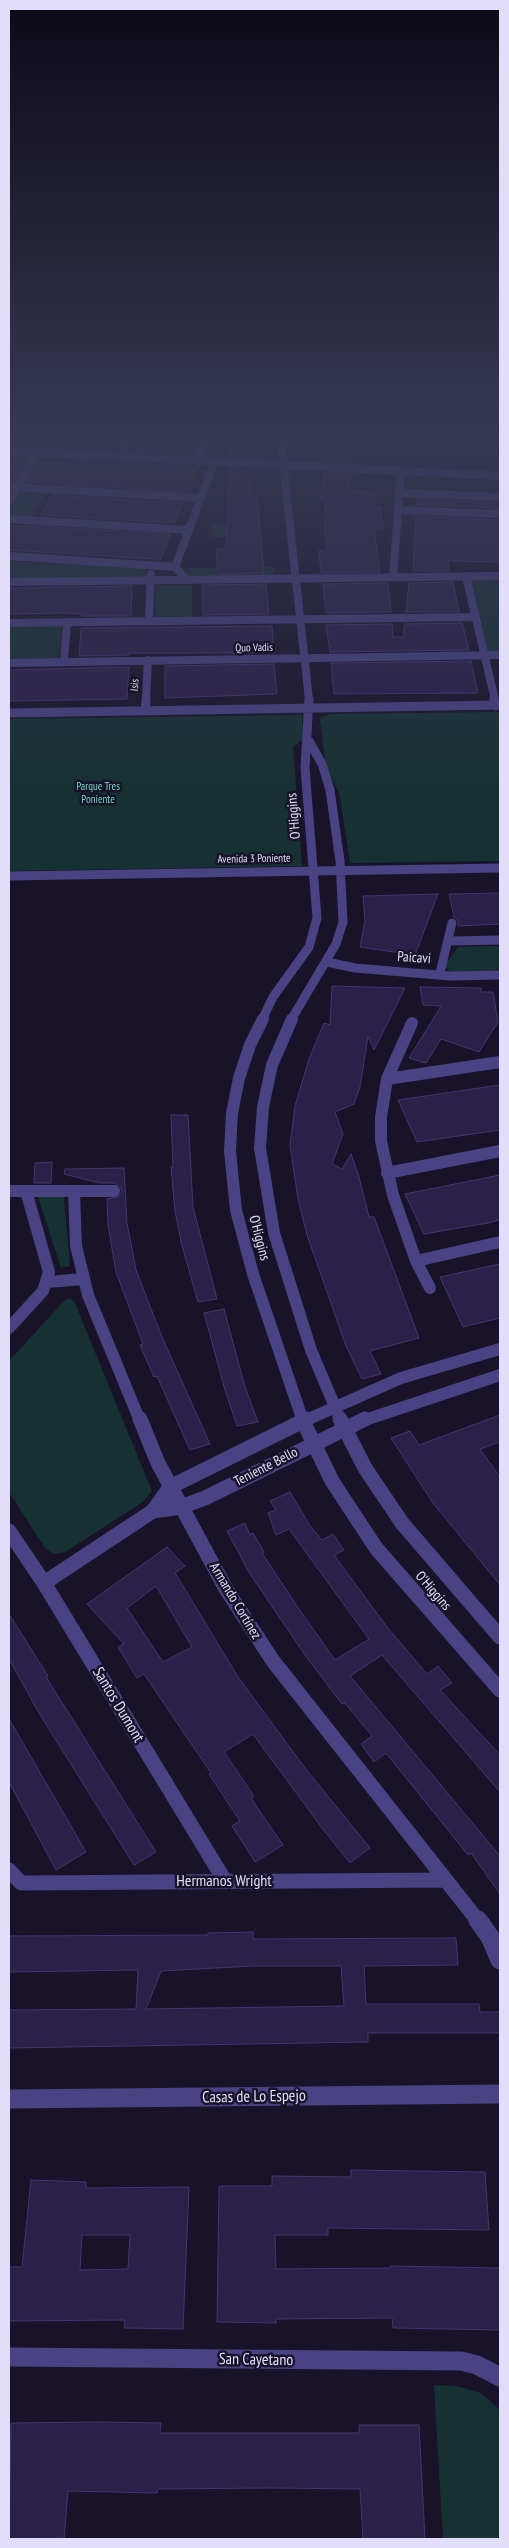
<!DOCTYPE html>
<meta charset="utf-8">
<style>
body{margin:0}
#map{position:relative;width:509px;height:2548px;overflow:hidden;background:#181329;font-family:"PT Sans Narrow",sans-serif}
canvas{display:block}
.frame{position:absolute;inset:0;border:10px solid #e3ddfc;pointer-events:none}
</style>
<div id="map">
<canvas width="509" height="2548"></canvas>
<div class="frame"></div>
</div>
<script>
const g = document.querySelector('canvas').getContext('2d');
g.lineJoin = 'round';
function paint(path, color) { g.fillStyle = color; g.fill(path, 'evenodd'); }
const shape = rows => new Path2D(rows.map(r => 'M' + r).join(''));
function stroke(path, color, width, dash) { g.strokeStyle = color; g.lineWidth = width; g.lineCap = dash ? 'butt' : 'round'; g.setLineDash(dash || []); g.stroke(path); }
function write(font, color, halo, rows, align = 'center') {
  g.font = font + ' "PT Sans Narrow",sans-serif'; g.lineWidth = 5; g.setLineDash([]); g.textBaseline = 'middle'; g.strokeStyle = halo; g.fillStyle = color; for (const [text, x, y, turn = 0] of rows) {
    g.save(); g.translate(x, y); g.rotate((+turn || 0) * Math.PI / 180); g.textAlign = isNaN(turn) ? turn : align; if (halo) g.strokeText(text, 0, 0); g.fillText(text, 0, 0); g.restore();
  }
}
paint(shape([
 [24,443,52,443,65,444,61,451,21,449],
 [19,493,46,494,33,518,9,516,9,511],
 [211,523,235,523,235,537,212,537],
 [9,561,146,568,146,577,9,579],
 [275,567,275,576,191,577,180,568],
 [500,576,500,652,488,652,469,577],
 [156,585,192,585,192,617,155,618],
 [62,626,59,660,9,661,9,627],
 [500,712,500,861,350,863,339,793,326,768,320,719,322,717,331,714],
 [302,715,303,739,293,747,302,866,9,871,9,719],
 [500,946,500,970,451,972,444,966,458,947],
 [38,1197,64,1197,70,1266,61,1268],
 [69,1298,74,1301,152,1491,143,1502,65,1552,54,1554,45,1548,9,1492,9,1361,64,1301],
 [434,2385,456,2386,481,2393,500,2410,500,2539,443,2539]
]), '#163132');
const building = shape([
 [77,443,98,443,95,450,75,449,77,443],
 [138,443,194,443,193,445,197,445,194,455,135,452,138,443],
 [328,443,354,443,352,463,325,461,328,443],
 [229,447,250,448,248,458,229,457,229,447],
 [9,460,25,461,14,481,9,481,9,460],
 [70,460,90,461,89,465,129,467,131,463,198,467,189,492,26,482,37,462,68,464,70,460],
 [229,468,245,469,243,477,251,477,251,494,257,494,264,573,218,574,216,549,226,549,229,468],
 [324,473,350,474,349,491,375,492,374,507,381,507,383,530,374,530,380,572,321,573,319,551,326,551,325,500,320,500,324,473],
 [52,495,183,503,174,523,41,515,52,495],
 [417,499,500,503,500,508,417,505,417,499],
 [416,516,500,520,500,562,448,561,450,571,413,571,416,516],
 [9,526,35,526,170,534,161,559,134,558,9,550,9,526],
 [453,582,459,612,406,612,409,583,453,582],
 [388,583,391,612,326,613,323,584,388,583],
 [266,584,269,614,203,615,202,585,266,584],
 [132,586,131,616,82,616,82,614,65,613,9,614,9,588,132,586],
 [462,623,469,650,330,652,326,625,392,624,393,637,403,637,405,624,462,623],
 [272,626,274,653,129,653,129,655,79,656,81,628,272,626],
 [471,661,478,693,334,694,331,663,471,661],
 [274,664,277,694,165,698,165,666,274,664],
 [129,667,127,699,9,701,9,670,129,667],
 [500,893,500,924,458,926,458,921,454,917,449,894,500,893],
 [438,894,415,955,360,947,365,920,363,896,438,894],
 [332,986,405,988,374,1050,368,1036,360,1087,354,1104,335,1112,343,1134,332,1164,342,1169,351,1154,359,1177,369,1217,374,1217,419,1338,370,1351,381,1374,362,1379,346,1346,307,1235,298,1199,290,1145,295,1106,309,1059,324,1023,330,1025,332,986],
 [420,987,481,988,481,992,493,992,498,1022,479,1052,441,1039,426,1063,409,1058,441,1006,423,1005,420,987],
 [500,1085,500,1130,417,1142,398,1100,500,1085],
 [171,1115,188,1115,193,1207,217,1299,198,1302,181,1242,175,1211,171,1167,173,1167,171,1115],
 [52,1162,51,1183,34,1183,35,1163,52,1162],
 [124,1168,127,1223,136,1270,162,1337,210,1444,190,1450,157,1376,154,1377,140,1345,143,1344,116,1272,108,1225,107,1199,118,1197,122,1191,121,1188,114,1183,99,1183,64,1174,65,1169,124,1168],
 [500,1175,500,1220,488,1223,424,1234,405,1194,500,1175],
 [500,1264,500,1318,463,1327,440,1277,500,1264],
 [224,1309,245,1387,258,1422,237,1426,225,1390,204,1313,224,1309],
 [500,1415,500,1442,480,1449,500,1477,500,1585,433,1503,391,1438,410,1431,419,1445,500,1415],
 [290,1492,310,1526,322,1540,333,1534,344,1550,334,1555,387,1627,427,1674,438,1666,452,1683,440,1690,500,1755,500,1792,382,1655,350,1676,500,1856,500,1894,471,1853,468,1855,386,1753,374,1762,361,1744,372,1736,345,1703,342,1704,305,1655,250,1574,227,1531,245,1523,250,1535,253,1533,264,1552,262,1553,301,1612,335,1660,369,1639,289,1529,276,1535,268,1513,276,1510,270,1501,290,1492],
 [167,1547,185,1566,175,1573,238,1677,305,1768,370,1848,350,1863,322,1828,253,1734,224,1752,254,1796,251,1798,283,1845,255,1862,232,1826,240,1821,209,1774,211,1773,144,1674,137,1678,118,1647,124,1644,87,1604,167,1547],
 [156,1586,192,1647,163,1662,127,1608,156,1586],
 [9,1614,48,1676,46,1677,156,1852,134,1865,39,1713,9,1659,9,1614],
 [9,1719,86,1852,56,1870,9,1782,9,1719],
 [253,1932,253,1939,456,1938,458,1965,364,1966,366,2004,479,2004,480,2012,500,2012,500,2033,368,2033,368,2042,9,2048,9,2010,136,2009,138,1970,9,1972,9,1936,208,1935,208,1933,253,1932],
 [253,1966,341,1966,344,2006,146,2009,161,1971,253,1966],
 [351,2170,485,2172,489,2230,328,2228,328,2235,275,2235,276,2269,391,2268,390,2266,500,2268,500,2330,393,2328,392,2318,276,2319,276,2323,217,2322,219,2186,272,2186,272,2176,351,2177,351,2170],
 [31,2180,86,2182,86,2188,189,2187,183,2329,124,2328,125,2320,9,2321,9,2267,22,2267,31,2180],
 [82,2235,130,2235,128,2269,80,2270,82,2235],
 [100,2422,161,2423,160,2433,359,2433,359,2425,419,2425,425,2539,363,2539,360,2489,270,2488,158,2489,157,2493,68,2491,64,2539,9,2539,11,2423,100,2422]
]);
paint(building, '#2b2048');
stroke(building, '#453572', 1);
stroke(shape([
 [281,443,309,700],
 [9,451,500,476],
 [122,457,128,443],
 [198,462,204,443],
 [9,487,201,498],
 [399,493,500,497],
 [9,502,36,453],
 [398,510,500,514],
 [9,519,189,530],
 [9,556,175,567,187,580],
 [175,567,214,463],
 [466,576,495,700],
 [393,577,401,471],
 [9,582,500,576],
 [149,621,151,574],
 [9,623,475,617],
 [64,662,67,622],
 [9,663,500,655],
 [146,700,148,660]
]), '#494283', 8);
stroke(shape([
 [494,699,496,706],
 [145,711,146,699],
 [9,713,500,705],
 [9,876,500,868],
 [449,941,500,940],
 [327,962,355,968,450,976,500,975],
 [440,973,452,923],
 [262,1020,273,997,309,947,317,918,305,768,309,699],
 [291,1020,336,944,343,922,340,861,330,790,322,764,309,741]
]), '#494283', 9);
stroke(shape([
 [263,1019,250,1045,239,1078,232,1113,230,1151,236,1210,253,1274,303,1421],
 [292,1019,272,1065,263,1107,260,1148,274,1233,311,1350,341,1421],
 [412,1023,387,1079,381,1117,381,1141,393,1195,416,1261,430,1288],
 [387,1079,500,1062],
 [387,1173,500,1151],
 [9,1191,114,1191],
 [74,1191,76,1246,88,1295,140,1421],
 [416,1261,500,1242],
 [48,1282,83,1279],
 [9,1328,43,1291,49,1272,26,1191],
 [304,1421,401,1378,500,1349],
 [362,1421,500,1375]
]), '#494283', 12);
stroke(shape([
 [140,1419,158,1463,226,1589,273,1661,479,1922],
 [302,1419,332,1481,376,1548,500,1690],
 [340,1419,365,1468,402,1523,500,1637],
 [153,1511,170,1487,307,1419],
 [9,1531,44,1583,225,1881],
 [44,1583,153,1511,181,1507,205,1498,365,1419],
 [9,1870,21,1883,445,1880]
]), '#494283', 15);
stroke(shape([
 [478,1920,490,1937,500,1960],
 [9,2099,500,2094],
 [9,2357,461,2361,477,2365,500,2377]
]), '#494283', 19);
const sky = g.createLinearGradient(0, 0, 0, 800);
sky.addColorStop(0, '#0d0a17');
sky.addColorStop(0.55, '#373954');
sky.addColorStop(1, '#37395400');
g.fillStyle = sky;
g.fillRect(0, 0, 509, 800);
write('11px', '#e3ddfc', '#181329', [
 ["Quo Vadis",254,648,-1],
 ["Isis",135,685,-86],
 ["Avenida 3 Poniente",254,859,-1]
]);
write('11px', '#6ed7c5', '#181329', [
 ["Parque Tres",98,787],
 ["Poniente",98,800]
]);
write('14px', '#e3ddfc', '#181329', [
 ["O'Higgins",294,816,-95],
 ["Paicavi",414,958,4],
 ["O'Higgins",259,1238,75],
 ["Teniente Bello",266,1467,-27],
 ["O'Higgins",433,1591,49],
 ["Armando Cortínez",235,1601,59]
]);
write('16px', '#e3ddfc', '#181329', [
 ["Santos Dumont",118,1705,59],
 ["Hermanos Wright",224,1881],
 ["Casas de Lo Espejo",254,2097,-1],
 ["San Cayetano",256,2360,1]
]);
</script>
